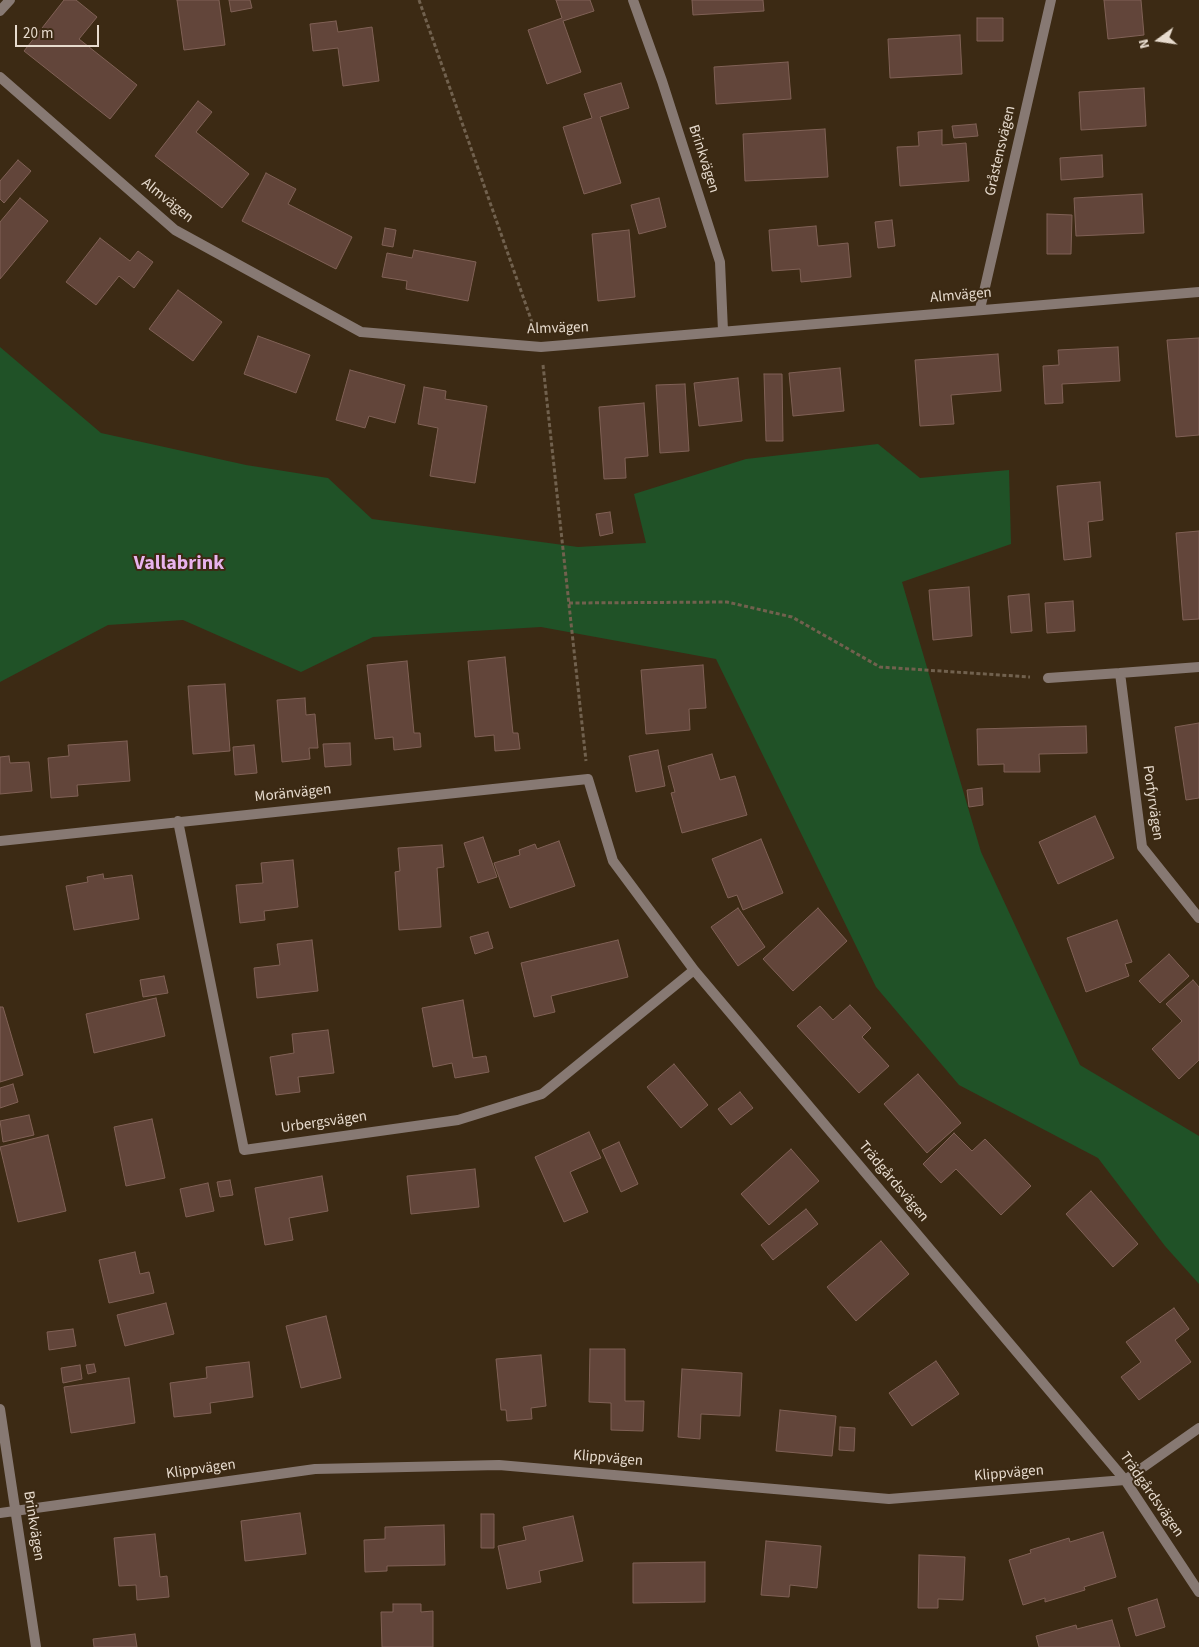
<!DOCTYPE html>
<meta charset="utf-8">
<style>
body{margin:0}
#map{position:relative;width:1199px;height:1647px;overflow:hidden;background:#3c2a14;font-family:"Source Sans 3",sans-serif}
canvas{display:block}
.north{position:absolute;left:1134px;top:15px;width:50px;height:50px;-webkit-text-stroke:4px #3c2a14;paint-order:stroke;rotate:256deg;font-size:14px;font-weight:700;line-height:20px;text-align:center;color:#e7dbce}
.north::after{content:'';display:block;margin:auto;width:18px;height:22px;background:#e7dbce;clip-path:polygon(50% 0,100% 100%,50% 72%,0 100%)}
.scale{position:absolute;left:15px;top:25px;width:84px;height:22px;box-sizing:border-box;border:2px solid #e7dbce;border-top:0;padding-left:6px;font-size:15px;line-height:18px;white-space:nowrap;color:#e7dbce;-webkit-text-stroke:4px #3c2a14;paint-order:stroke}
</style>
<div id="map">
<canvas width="1199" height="1647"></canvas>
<div class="north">N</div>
<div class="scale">20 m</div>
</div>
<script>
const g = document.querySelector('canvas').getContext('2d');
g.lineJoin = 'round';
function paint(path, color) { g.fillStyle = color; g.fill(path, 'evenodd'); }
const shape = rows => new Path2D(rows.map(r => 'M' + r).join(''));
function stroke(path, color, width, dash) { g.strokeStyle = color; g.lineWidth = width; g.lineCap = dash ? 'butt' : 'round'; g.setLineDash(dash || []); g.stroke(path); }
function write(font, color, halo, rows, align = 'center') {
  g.font = font + ' "Source Sans 3",sans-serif'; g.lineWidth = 4; g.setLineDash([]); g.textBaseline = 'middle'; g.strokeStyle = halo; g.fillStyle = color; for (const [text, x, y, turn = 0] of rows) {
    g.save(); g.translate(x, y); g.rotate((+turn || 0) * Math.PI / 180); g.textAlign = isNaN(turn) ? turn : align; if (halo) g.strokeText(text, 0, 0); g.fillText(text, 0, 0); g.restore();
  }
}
paint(shape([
 [0,347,101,433,246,465,328,478,372,519,578,547,646,543,634,494,746,459,878,444,920,478,1009,470,1011,544,902,582,981,852,1080,1065,1199,1136,1199,1284,1165,1246,1098,1158,959,1085,876,987,716,659,541,627,373,637,301,672,183,620,108,625,0,682]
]), '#205227');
const building = shape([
 [64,0,76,0,97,17,79,39,137,85,110,119,24,51,64,0],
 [177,0,219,0,225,45,184,50,177,0],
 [229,0,250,0,252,8,231,12,229,0],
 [556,0,590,0,594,11,563,21,581,72,547,84,528,30,562,18,556,0],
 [692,0,763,0,764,11,693,15,692,0],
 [1104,0,1141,0,1144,35,1108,39,1104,0],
 [977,18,1003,18,1003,41,977,41,977,18],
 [336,21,338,32,372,27,379,81,343,86,338,48,313,51,310,24,336,21],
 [960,35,962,74,890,78,888,39,960,35],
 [788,62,791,99,716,104,714,67,788,62],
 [621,83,629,108,600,117,621,183,584,194,563,127,592,118,584,94,621,83],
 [1144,88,1146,126,1081,130,1079,92,1144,88],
 [198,101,212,112,196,132,249,174,222,208,155,156,198,101],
 [976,124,978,136,954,138,952,126,976,124],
 [825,129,828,177,745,181,743,134,825,129],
 [942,130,942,145,966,143,969,181,900,186,897,147,919,146,918,132,942,130],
 [1102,155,1103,177,1061,180,1060,158,1102,155],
 [18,160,31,171,4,203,0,199,0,181,18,160],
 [266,173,296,189,288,204,352,237,336,269,242,221,266,173],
 [1142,194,1144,233,1076,236,1074,198,1142,194],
 [20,198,48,221,0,279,0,222,20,198],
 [659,198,666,227,639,234,631,205,659,198],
 [1047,214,1072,215,1071,254,1047,254,1047,214],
 [892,220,895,246,878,248,875,222,892,220],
 [816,226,818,246,848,243,851,277,801,282,800,269,772,271,769,230,816,226],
 [385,228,396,230,393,247,382,245,385,228],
 [629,230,635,297,598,301,592,234,629,230],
 [100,238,130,261,138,251,153,262,134,288,119,276,96,305,66,282,100,238],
 [414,250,476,262,468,301,406,289,407,281,382,277,387,253,412,258,414,250],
 [178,290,222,322,193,361,149,329,178,290],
 [258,336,310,355,296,393,244,374,258,336],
 [1199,338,1199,435,1176,437,1167,340,1199,338],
 [1118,347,1120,381,1062,384,1063,403,1045,404,1043,366,1059,365,1058,350,1118,347],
 [998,354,1001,391,951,395,954,424,920,426,915,360,998,354],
 [840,368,844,411,793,416,789,373,840,368],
 [350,370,405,385,395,423,369,416,365,428,336,420,350,370],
 [764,374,782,374,783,441,766,441,764,374],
 [738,378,742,421,699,426,694,383,738,378],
 [685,384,689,451,660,453,656,385,685,384],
 [424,387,446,391,445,399,487,406,475,483,430,476,438,428,418,424,424,387],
 [644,403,648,456,625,458,626,478,604,479,599,407,644,403],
 [1100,482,1103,520,1088,522,1091,557,1064,560,1057,486,1100,482],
 [610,512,613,533,600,536,596,514,610,512],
 [1199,531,1199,619,1183,620,1176,533,1199,531],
 [969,587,972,636,933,640,929,590,969,587],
 [1029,594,1032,631,1011,633,1008,596,1029,594],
 [1073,601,1075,631,1047,633,1045,603,1073,601],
 [505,657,513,733,518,733,520,749,495,751,494,735,475,737,468,661,505,657],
 [407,661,414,733,420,733,421,747,394,750,393,737,375,739,367,665,407,661],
 [703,665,706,708,689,709,690,730,646,734,641,670,703,665],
 [225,684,230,751,193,754,188,686,225,684],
 [305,698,306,715,315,714,318,748,309,748,310,759,282,762,277,700,305,698],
 [1199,723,1199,798,1186,800,1175,727,1199,723],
 [1086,726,1087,753,1039,754,1040,772,1004,772,1004,764,978,765,977,729,1086,726],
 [127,741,130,781,77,785,78,796,51,798,48,758,69,756,68,745,127,741],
 [350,743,351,765,325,767,323,744,350,743],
 [254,745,257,773,235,775,233,747,254,745],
 [658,750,665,786,636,792,629,756,658,750],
 [712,754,720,780,735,776,747,815,682,833,671,793,675,792,668,766,712,754],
 [9,756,10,763,29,762,32,791,0,794,0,757,9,756],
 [982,788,983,805,969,807,967,790,982,788],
 [1095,816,1114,858,1058,884,1039,842,1095,816],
 [483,837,497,877,478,883,464,843,483,837],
 [761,839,783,893,743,910,737,895,728,898,712,859,761,839],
 [559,841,575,886,510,908,494,863,520,855,519,850,535,844,537,849,559,841],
 [442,845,444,867,437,868,441,927,399,930,395,872,400,871,398,848,442,845],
 [293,860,298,907,264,911,265,920,240,923,236,885,263,883,261,863,293,860],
 [103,874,104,879,132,875,139,919,74,930,66,886,88,882,87,877,103,874],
 [738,908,765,947,738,966,711,927,738,908],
 [818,908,847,941,793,991,763,959,818,908],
 [1117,920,1132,962,1125,964,1129,976,1086,992,1067,938,1117,920],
 [488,932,493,948,475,954,470,937,488,932],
 [312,940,318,991,257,998,254,968,280,965,277,944,312,940],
 [618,940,628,977,551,996,555,1012,534,1017,521,963,618,940],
 [1169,954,1189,976,1160,1003,1139,981,1169,954],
 [164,976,168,993,143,997,140,980,164,976],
 [1193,980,1199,987,1199,1060,1179,1079,1152,1049,1182,1021,1166,1004,1193,980],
 [156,998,165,1036,94,1053,86,1014,156,998],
 [463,1000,473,1058,486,1056,489,1072,455,1078,452,1063,433,1067,422,1008,463,1000],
 [850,1005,871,1028,862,1037,889,1066,859,1093,797,1026,820,1006,833,1020,850,1005],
 [0,1007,3,1007,23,1075,0,1082,0,1007],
 [328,1030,334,1073,298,1077,300,1092,276,1095,270,1057,294,1053,292,1034,328,1030],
 [674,1064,708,1105,681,1128,647,1087,674,1064],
 [918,1074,961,1123,927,1153,884,1104,918,1074],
 [13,1084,18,1102,0,1108,0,1088,13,1084],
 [740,1092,753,1108,731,1125,718,1109,740,1092],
 [29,1115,34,1135,3,1142,0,1121,29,1115],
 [152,1119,165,1178,126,1186,114,1127,152,1119],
 [589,1132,601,1158,570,1172,588,1212,564,1222,535,1157,589,1132],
 [954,1133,972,1151,985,1139,1031,1186,1001,1215,956,1169,941,1183,923,1164,954,1133],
 [48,1135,66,1211,18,1222,0,1147,48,1135],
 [619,1142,638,1184,621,1192,602,1150,619,1142],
 [791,1149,819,1181,769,1225,741,1194,791,1149],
 [475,1169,479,1207,411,1214,407,1176,475,1169],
 [322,1176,328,1211,289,1218,293,1240,265,1245,255,1188,322,1176],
 [230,1180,233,1195,220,1197,217,1182,230,1180],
 [208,1183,214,1211,186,1217,180,1189,208,1183],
 [1091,1191,1138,1244,1113,1267,1066,1214,1091,1191],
 [806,1209,818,1224,773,1260,761,1245,806,1209],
 [881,1241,909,1274,856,1321,827,1287,881,1241],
 [135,1252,140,1274,149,1272,154,1293,109,1303,99,1260,135,1252],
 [166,1303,174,1334,125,1346,117,1315,166,1303],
 [1174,1308,1189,1329,1175,1340,1191,1362,1139,1400,1121,1377,1141,1362,1126,1342,1174,1308],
 [326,1316,341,1378,301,1388,286,1326,326,1316],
 [73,1329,76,1346,49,1350,47,1332,73,1329],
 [590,1349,625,1349,625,1401,644,1401,643,1431,611,1430,611,1403,589,1402,590,1349],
 [541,1355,546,1406,531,1408,532,1419,507,1421,506,1410,501,1410,496,1359,541,1355],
 [936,1361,959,1394,912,1426,889,1393,936,1361],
 [249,1362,253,1397,210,1403,211,1413,174,1417,170,1383,207,1378,206,1367,249,1362],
 [94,1364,96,1372,88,1374,86,1365,94,1364],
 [80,1365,82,1379,63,1383,61,1368,80,1365],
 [682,1369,742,1373,740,1416,701,1414,700,1439,678,1437,682,1369],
 [129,1378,135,1423,71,1433,64,1387,129,1378],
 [780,1410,836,1416,832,1456,776,1451,780,1410],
 [840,1427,855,1428,854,1451,839,1450,840,1427],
 [300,1513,306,1554,245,1561,241,1521,300,1513],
 [481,1514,494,1514,494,1548,481,1548,481,1514],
 [573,1516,583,1561,539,1571,541,1582,507,1589,498,1546,526,1540,523,1527,573,1516],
 [444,1525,445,1565,387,1566,387,1571,365,1572,364,1540,385,1539,385,1527,444,1525],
 [1103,1532,1116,1577,1084,1587,1085,1590,1045,1602,1045,1598,1023,1605,1009,1560,1031,1553,1030,1550,1069,1538,1070,1542,1103,1532],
 [155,1534,160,1577,167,1576,169,1597,137,1600,136,1585,119,1586,114,1538,155,1534],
 [766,1541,821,1546,817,1588,790,1585,789,1597,761,1595,766,1541],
 [919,1555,965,1557,963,1600,938,1599,938,1608,918,1608,919,1555],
 [705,1562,705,1602,633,1603,633,1563,705,1562],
 [1157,1599,1165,1627,1136,1636,1128,1608,1157,1599],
 [393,1604,421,1604,421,1612,433,1611,433,1647,382,1647,381,1612,393,1612,393,1604],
 [1112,1620,1120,1647,1039,1647,1036,1636,1076,1625,1077,1629,1112,1620],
 [135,1634,137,1647,94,1647,93,1639,135,1634]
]);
paint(building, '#62453a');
stroke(building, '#806156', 1);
stroke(shape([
 [419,0,534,328],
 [543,365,586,761],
 [569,603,727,602,792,617,880,667,1030,677]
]), '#71614e', 3, [4, 2.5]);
stroke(shape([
 [633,0,662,81,720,262,723,331],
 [0,11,10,0],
 [0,77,175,230,361,332,541,347,1199,292],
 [980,309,1051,0],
 [1199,667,1120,673,1142,847,1199,918],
 [1048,678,1120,673],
 [178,821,244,1150,458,1120,542,1094,694,970],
 [0,841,588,779,613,861,694,970,1125,1480,1199,1592],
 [0,1409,36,1647],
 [0,1513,315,1469,499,1465,889,1499,1125,1480,1199,1428]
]), '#877973', 10);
write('15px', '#e7dbce', '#3c2a14', [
 ["Gråstensvägen",1001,151,-77],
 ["Brinkvägen",703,159,72],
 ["Almvägen",167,201,39],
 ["Almvägen",961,296,-5],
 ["Almvägen",558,329,-2],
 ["Moränvägen",293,794,-6],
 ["Porfyrvägen",1152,803,82],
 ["Urbergsvägen",324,1123,-8],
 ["Trädgårdsvägen",893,1182,50],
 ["Klippvägen",608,1459,5],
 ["Klippvägen",201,1470,-8],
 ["Klippvägen",1009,1474,-5],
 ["Trädgårdsvägen",1151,1495,55],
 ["Brinkvägen",33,1526,81]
]);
write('bold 20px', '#e8b3ee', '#3c2a14', [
 ["Vallabrink",179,565]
]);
</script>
